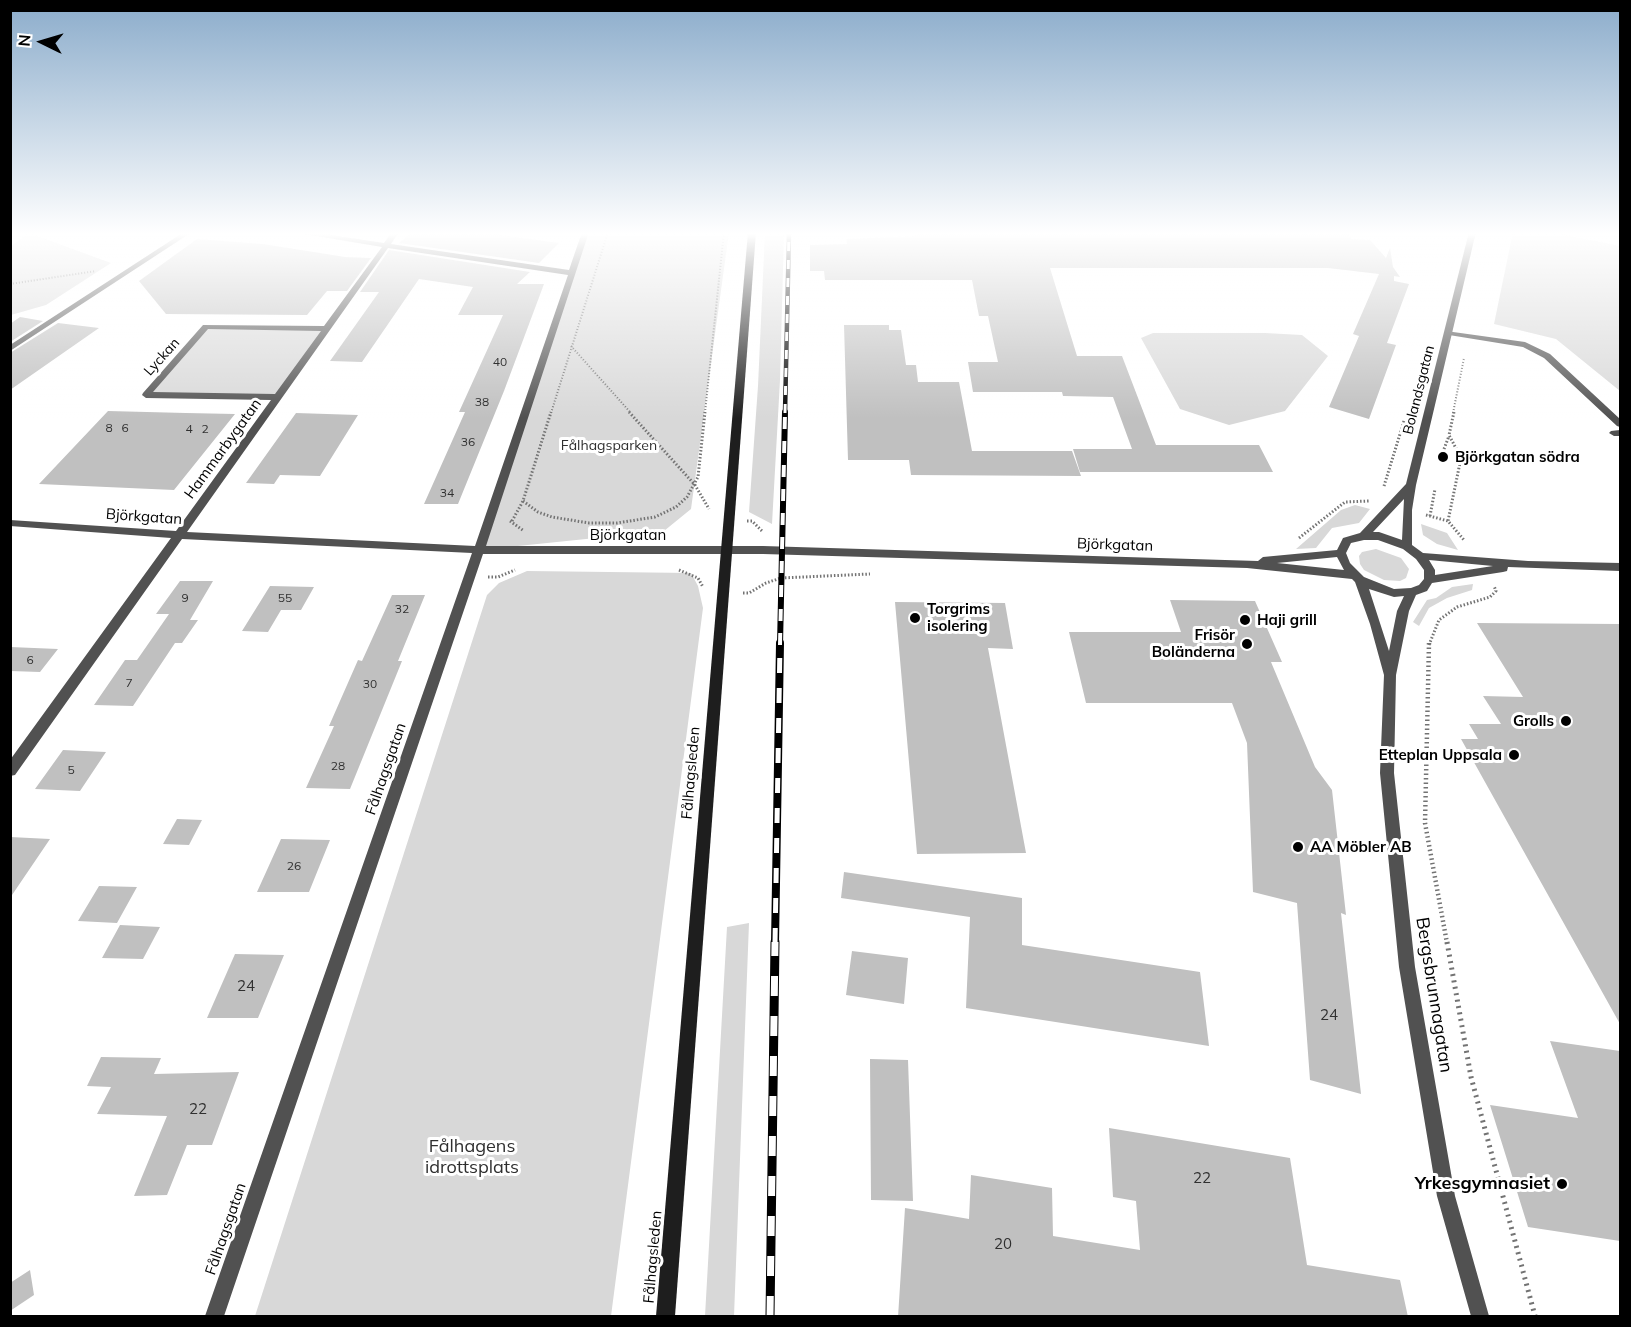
<!DOCTYPE html>
<meta charset="utf-8">
<style>
body{margin:0}
#map{position:relative;width:1631px;height:1327px;overflow:hidden;background:#fff;font-family:Mulish,sans-serif}
canvas{display:block}
.frame{position:absolute;inset:0;border:12px solid #000;pointer-events:none}
.north{position:absolute;left:12px;top:12px;width:60px;height:60px;-webkit-text-stroke:4px #fff;paint-order:stroke;rotate:275deg;font-size:16px;font-weight:700;line-height:24px;text-align:center;color:#000}
.north::after{content:'';display:block;margin:auto;width:21px;height:27px;background:#000;clip-path:polygon(50% 0,100% 100%,50% 72%,0 100%)}
</style>
<div id="map">
<canvas width="1631" height="1327"></canvas>
<div class="frame"></div>
<div class="north">N</div>
</div>
<script>
const g = document.querySelector('canvas').getContext('2d');
g.lineJoin = 'round';
function paint(path, color) { g.fillStyle = color; g.fill(path, 'evenodd'); }
const shape = rows => new Path2D(rows.map(r => 'M' + r).join(''));
function stroke(path, color, width, dash) { g.strokeStyle = color; g.lineWidth = width; g.lineCap = dash ? 'butt' : 'round'; g.setLineDash(dash || []); g.stroke(path); }
function write(font, color, halo, rows, align = 'center') {
  g.font = font + ' Mulish,sans-serif'; g.lineWidth = 6; g.setLineDash([]); g.textBaseline = 'middle'; g.strokeStyle = halo; g.fillStyle = color; for (const [text, x, y, turn = 0] of rows) {
    g.save(); g.translate(x, y); g.rotate((+turn || 0) * Math.PI / 180); g.textAlign = isNaN(turn) ? turn : align; if (halo) g.strokeText(text, 0, 0); g.fillText(text, 0, 0); g.restore();
  }
}
paint(shape([
 [586,232,729,232,691,509,664,531,479,550],
 [765,232,784,232,780,380,772,524,749,512,758,386],
 [1513,232,1551,232,1620,246,1620,391,1556,339,1494,324],
 [29,233,111,263,46,305,11,315,11,246],
 [206,327,327,329,279,397,146,395],
 [1153,333,1265,333,1302,335,1328,356,1285,411,1229,425,1180,409,1141,338],
 [1355,505,1370,509,1359,523,1332,528,1316,548,1296,549,1341,510],
 [1421,524,1447,533,1458,550,1437,544,1423,535],
 [1376,549,1401,558,1409,569,1406,578,1400,581,1384,580,1364,570,1360,564,1359,556,1362,552],
 [527,571,691,573,698,586,703,608,611,1316,255,1316,487,595,499,583],
 [1473,584,1472,590,1447,598,1429,608,1419,626,1413,622,1427,600,1436,598,1452,587],
 [749,923,734,1316,705,1316,727,927]
]), '#d8d8d8');
paint(shape([
 [412,232,478,232,559,243,539,263,399,243],
 [915,232,1346,232,1352,239,1370,240,1386,258,1390,248,1393,267,1400,277,1394,276,1394,281,1409,284,1387,343,1396,345,1369,419,1329,407,1359,336,1353,334,1379,274,1328,268,1050,268,1077,356,1122,356,1156,445,1259,445,1273,472,1080,472,1073,449,1132,449,1113,397,1063,396,1062,392,973,392,968,362,998,362,988,316,979,316,972,280,825,280,824,271,810,271,810,245,847,244,846,239,915,236],
 [197,239,263,244,345,257,371,258,347,291,327,291,307,315,166,314,139,281],
 [389,250,530,272,517,284,544,284,504,391,458,504,424,504,465,412,459,412,503,315,458,315,473,287,419,279,362,362,330,361,379,292,360,292],
 [20,317,43,321,10,342,10,324],
 [58,323,99,328,10,390,10,353],
 [844,325,889,325,889,330,901,330,906,365,916,365,918,382,959,382,972,451,1072,451,1081,476,911,475,909,460,848,460],
 [108,411,186,413,235,414,174,490,39,484],
 [296,413,358,415,320,476,280,475,274,484,246,483],
 [180,581,213,581,190,620,198,620,182,643,175,643,133,706,94,705,125,660,137,660,169,614,156,614],
 [270,586,314,587,301,610,281,610,268,632,242,631],
 [392,595,425,595,398,661,402,661,350,789,306,788,334,726,329,726,358,660,362,661],
 [1170,600,1255,601,1282,662,1271,662,1315,767,1332,790,1346,915,1341,913,1361,1094,1310,1080,1297,903,1253,892,1247,743,1232,703,1086,703,1069,632,1181,632],
 [895,602,1005,603,1013,649,988,648,1026,853,917,854],
 [1477,623,1620,624,1620,1024,1461,739,1478,739,1469,724,1501,724,1483,696,1523,697],
 [10,647,58,649,40,672,10,671],
 [63,750,106,752,80,791,35,789],
 [177,819,202,820,189,845,163,844],
 [10,837,50,839,10,898],
 [281,839,330,840,309,892,257,892],
 [844,872,1022,898,1022,945,1200,972,1209,1046,966,1008,970,917,841,898],
 [99,886,137,887,117,923,78,921],
 [120,925,160,927,143,959,102,958],
 [852,951,908,958,904,1004,846,995],
 [235,954,284,955,258,1018,207,1018],
 [1550,1041,1620,1051,1620,1241,1528,1227,1490,1105,1578,1118],
 [101,1057,161,1058,154,1074,239,1072,212,1145,187,1145,167,1195,134,1196,167,1116,97,1114,111,1087,87,1086],
 [870,1059,908,1060,913,1201,871,1200],
 [1109,1128,1290,1158,1307,1265,1400,1280,1408,1317,898,1317,905,1208,969,1219,971,1175,1052,1188,1053,1236,1140,1250,1136,1201,1113,1197],
 [30,1270,34,1295,10,1311,10,1283]
]), '#c0c0c0');
stroke(shape([
 [10,284,96,271],
 [571,346,631,413],
 [551,413,608,232],
 [705,413,724,232],
 [1453,413,1464,358]
]), '#737373', 2, [1, 2]);
stroke(shape([
 [629,412,695,485,709,509],
 [1454,412,1449,435,1461,458,1448,521,1464,540],
 [1444,449,1449,436],
 [1384,486,1404,421],
 [523,501,538,512,552,517,589,523,617,523,655,517,676,507,687,497,698,477,705,412],
 [1426,515,1448,521],
 [1430,516,1435,489],
 [510,521,524,531],
 [512,521,523,501,551,412],
 [747,521,752,521,762,531],
 [1299,538,1345,502,1369,501],
 [679,570,698,578,703,587],
 [488,577,498,577,515,570],
 [743,593,749,593,766,583,781,578,870,574],
 [1429,645,1439,620,1457,607,1490,597,1496,591,1494,586]
]), '#737373', 3, [1.5, 2]);
stroke(shape([
 [1429,643,1425,823,1447,943]
]), '#737373', 4.5, [1.5, 3]);
stroke(shape([
 [1447,942,1471,1077,1535,1316]
]), '#737373', 5, [2, 4.5]);
paint(shape([
 [1446,331,1525,342,1550,354,1620,419,1620,427,1617,426,1544,358,1523,347,1449,335,1446,335,1446,331],
 [1620,430,1620,436,1614,436,1609,433,1611,431,1620,430]
]), '#515151');
paint(shape([
 [184,232,192,232,10,351,10,345,184,232],
 [292,232,311,232,384,243,392,232,399,232,391,244,569,270,582,232,589,232,486,546,763,546,1258,561,1263,557,1337,550,1343,538,1360,533,1406,484,1469,232,1476,232,1416,485,1412,510,1412,545,1423,553,1528,561,1620,563,1620,571,1508,567,1507,571,1503,572,1432,583,1427,591,1416,595,1409,611,1396,675,1394,773,1415,967,1455,1196,1489,1316,1471,1316,1437,1196,1399,967,1380,773,1384,675,1370,624,1355,582,1352,579,1247,568,763,554,483,554,224,1316,205,1316,472,553,182,539,15,775,10,776,10,760,171,538,10,526,10,520,176,531,271,400,146,398,142,395,143,393,203,325,324,326,382,247,292,232],
 [388,248,568,275,475,546,187,532,388,248],
 [208,329,321,331,275,394,153,392,208,329],
 [1404,499,1402,540,1379,532,1373,532,1404,499],
 [1364,540,1378,540,1403,549,1416,559,1424,570,1424,579,1419,585,1411,588,1394,589,1364,577,1350,563,1346,553,1351,543,1364,540],
 [1337,557,1344,570,1277,563,1337,557],
 [1429,560,1493,566,1435,575,1435,570,1429,560],
 [1369,589,1394,597,1404,596,1397,611,1389,651,1369,589]
]), '#515151');
paint(shape([
 [748,232,756,232,675,1316,656,1316,748,232]
]), '#1e1e1e');
const railFar3 = shape([
 [785,413,789,232]
]);
const railFar2 = shape([
 [780,645,785,412]
]);
const railFar1 = shape([
 [775,943,780,643]
]);
const rail = shape([
 [770,1316,775,942]
]);
stroke(railFar3, '#000', 4.5);
stroke(railFar2, '#000', 6);
stroke(railFar1, '#000', 8);
stroke(rail, '#000', 9);
stroke(railFar3, '#fff', 3, [9]);
stroke(railFar2, '#fff', 4, [12]);
stroke(railFar1, '#fff', 5, [15]);
stroke(rail, '#fff', 7, [20]);
const sky = g.createLinearGradient(0, 0, 0, 418);
sky.addColorStop(0, '#8baccb');
sky.addColorStop(0.56, '#fff');
sky.addColorStop(1, '#ffffff00');
g.fillStyle = sky;
g.fillRect(0, 0, 1631, 418);
for (const [x, y, r, color] of [
 [1443,457,6,"#000"],
 [915,618,6,"#000"],
 [1245,620,6,"#000"],
 [1247,644,6,"#000"],
 [1566,721,6,"#000"],
 [1514,755,6,"#000"],
 [1298,847,6,"#000"],
 [1562,1184,6,"#000"]
]) { const dot = new Path2D(); dot.arc(x, y, r, 0, 2 * Math.PI); g.fillStyle = color; g.fill(dot); stroke(dot, '#fff', 2); }
write('12px', '#303030', null, [
 ["40",500,362],
 ["38",482,402],
 ["8",109,428],
 ["6",125,428],
 ["4",189,429],
 ["2",205,429],
 ["36",468,442],
 ["34",447,493],
 ["9",185,598],
 ["55",285,598],
 ["32",402,609],
 ["6",30,660],
 ["7",129,683],
 ["30",370,684],
 ["28",338,766],
 ["5",71,770],
 ["26",294,866]
]);
write('14px', '#000', '#fff', [
 ["Lyckan",162,357,-48],
 ["Bolandsgatan",1419,390,-76]
]);
write('14px', '#2f2f2f', '#fff', [
 ["Fålhagsparken",609,446]
]);
write('15px', '#000', '#fff', [
 ["Hammarbygatan",223,449,-54],
 ["Björkgatan",144,517,4],
 ["Björkgatan",628,535],
 ["Björkgatan",1115,545,2],
 ["Fålhagsgatan",386,769,-71],
 ["Fålhagsleden",691,773,-85],
 ["Fålhagsgatan",226,1229,-71],
 ["Fålhagsleden",653,1257,-85]
]);
write('bold 15px', '#000', '#fff', [
 ["Björkgatan södra",1455,457],
 ["Torgrims",927,609],
 ["isolering",927,626],
 ["Haji grill",1257,620],
 ["Frisör",1235,635,"right"],
 ["Boländerna",1235,652,"right"],
 ["Grolls",1554,721,"right"],
 ["Etteplan Uppsala",1502,755,"right"],
 ["AA Möbler AB",1310,847]
], 'left');
write('15px', '#303030', null, [
 ["24",246,986],
 ["24",1329,1015],
 ["22",198,1109],
 ["22",1202,1178],
 ["20",1003,1244]
]);
write('18px', '#000', '#fff', [
 ["Bergsbrunnagatan",1434,995,81]
]);
write('18px', '#2f2f2f', '#fff', [
 ["Fålhagens",472,1147],
 ["idrottsplats",472,1168]
]);
write('bold 18px', '#000', '#fff', [
 ["Yrkesgymnasiet",1550,1184]
], 'right');
</script>
